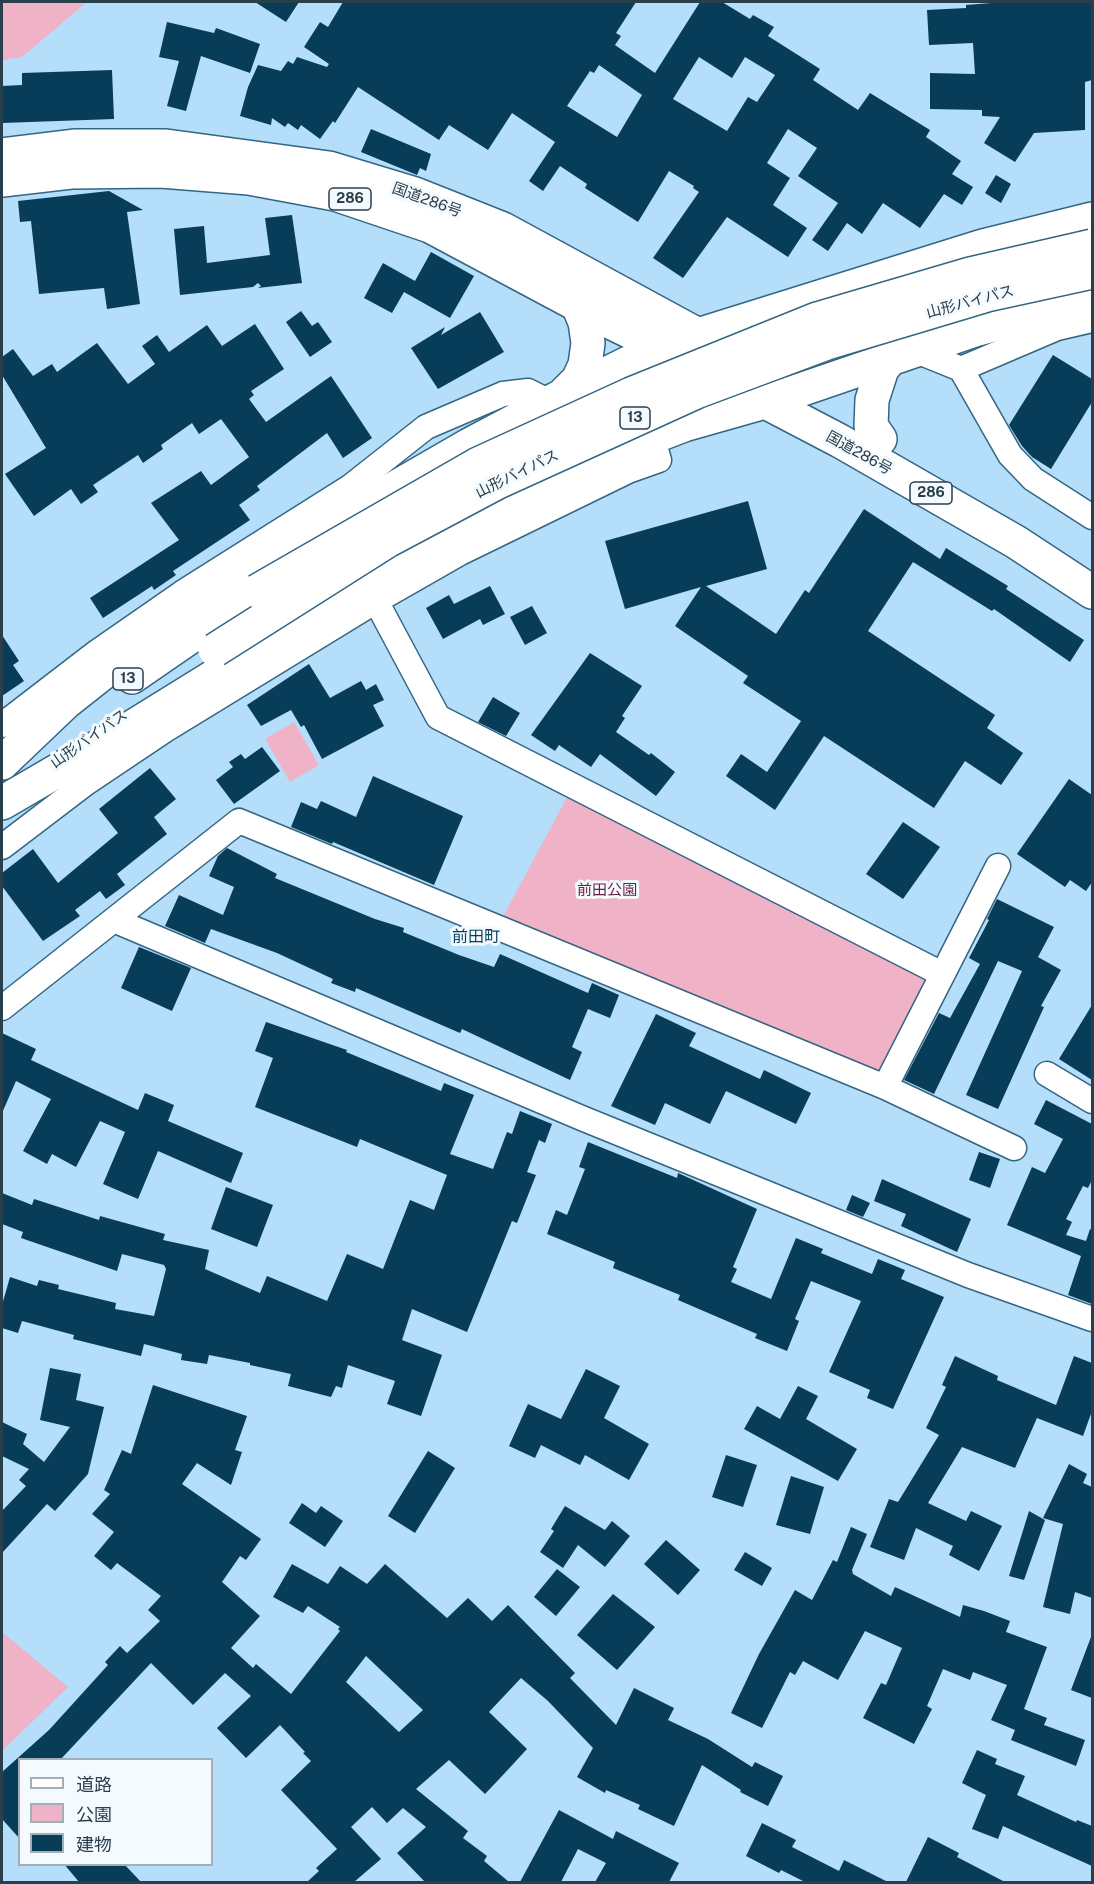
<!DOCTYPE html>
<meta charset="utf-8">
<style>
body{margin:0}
#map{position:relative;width:1094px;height:1884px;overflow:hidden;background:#b4defa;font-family:"Public Sans","Noto Sans JP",sans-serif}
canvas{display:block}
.frame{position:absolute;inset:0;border:3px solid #293f4c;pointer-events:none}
.legend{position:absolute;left:18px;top:1758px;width:195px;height:108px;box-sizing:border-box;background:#f4fafd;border:2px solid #a3afb6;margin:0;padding:8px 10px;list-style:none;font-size:18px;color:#293f4c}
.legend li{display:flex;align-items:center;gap:12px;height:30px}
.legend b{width:30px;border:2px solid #a3afb6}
</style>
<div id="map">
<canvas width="1094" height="1884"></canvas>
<div class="frame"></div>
<ul class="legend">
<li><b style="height:8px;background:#fff"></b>道路</li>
<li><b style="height:16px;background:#efb2c7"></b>公園</li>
<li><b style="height:16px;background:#073d58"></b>建物</li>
</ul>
</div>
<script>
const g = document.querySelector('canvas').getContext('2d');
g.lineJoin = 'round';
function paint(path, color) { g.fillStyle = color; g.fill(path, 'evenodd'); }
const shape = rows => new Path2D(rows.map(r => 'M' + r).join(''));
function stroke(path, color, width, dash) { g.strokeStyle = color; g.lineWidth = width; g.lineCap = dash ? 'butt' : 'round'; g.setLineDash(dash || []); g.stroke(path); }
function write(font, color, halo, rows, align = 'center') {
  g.font = font + ' "Public Sans","Noto Sans JP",sans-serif'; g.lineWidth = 6; g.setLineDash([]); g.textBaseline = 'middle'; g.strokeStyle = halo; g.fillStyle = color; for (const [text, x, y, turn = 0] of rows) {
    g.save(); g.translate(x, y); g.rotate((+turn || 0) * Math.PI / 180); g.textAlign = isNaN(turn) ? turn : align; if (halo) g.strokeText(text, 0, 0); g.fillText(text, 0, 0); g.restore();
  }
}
paint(shape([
 [2,2,87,2,22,57,2,60],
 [294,722,319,765,290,782,265,739],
 [573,786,942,974,885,1087,497,928],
 [2,1632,68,1687,2,1751]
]), '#efb2c7');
paint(shape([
 [255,2,299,2,286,22],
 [343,2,636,2,616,33,621,36,615,45,655,73,700,2,722,2,750,19,753,15,774,27,768,36,820,69,813,80,858,110,870,93,930,130,926,137,961,161,952,174,973,187,962,205,944,194,920,228,883,203,862,234,847,223,828,251,812,240,838,203,798,176,817,148,788,129,767,163,790,178,773,205,807,228,788,257,727,217,683,278,653,258,699,192,693,188,694,186,669,171,638,222,585,188,587,184,560,166,543,191,529,181,555,142,512,113,488,150,449,125,439,140,358,87,335,123,333,121,320,139,301,125,298,130,288,123,285,127,272,118,271,125,240,116,248,87,258,65,281,71,288,61,293,64,297,57,327,67,329,64,304,47,320,22,328,27],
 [699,57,732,78,745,57,775,75,757,102,748,97,727,131,673,99],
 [599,65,642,95,617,137,567,106,590,71,594,73],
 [1003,2,1091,2,1092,80,1085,82,1085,130,1034,133,1015,162,984,143,1000,117,982,116,982,110,930,109,930,73,975,74,973,43,929,45,927,10,966,8,966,5],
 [167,22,214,33,216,28,260,44,250,73,201,56,186,111,167,106,179,61,159,57],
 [112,70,114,119,2,123,2,86,22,85,22,73],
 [371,129,431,154,426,171,420,168,417,175,361,152],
 [996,175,1011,184,1001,203,985,193],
 [109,191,143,210,127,212,140,304,107,309,104,288,39,294,31,221,20,222,18,201],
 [292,215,302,283,258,288,261,286,258,283,253,287,180,295,174,229,204,226,207,263,270,255,265,218],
 [431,252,474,276,450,318,404,292,392,313,364,298,383,263,415,281],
 [301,311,312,326,318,322,332,342,310,357,286,322],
 [480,312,504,352,438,389,411,348,445,327,441,335],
 [255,324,284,369,251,391,254,395,249,399,266,422,331,376,372,438,343,458,327,433,257,486,260,490,239,505,250,520,173,571,176,575,154,590,152,586,103,618,90,598,179,540,151,503,201,471,211,485,249,457,221,419,199,434,192,423,161,445,163,449,143,463,138,455,93,485,98,492,81,504,71,489,34,516,5,474,46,448,2,375,2,357,13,349,33,376,52,364,57,372,97,343,128,384,155,364,142,346,157,335,169,352,207,325,222,346],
 [1053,355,1092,379,1092,402,1051,469,1032,457,1022,446,1009,425],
 [748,501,767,569,706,586,776,634,805,590,809,593,864,509,940,559,946,548,1008,586,1006,589,1084,640,1070,662,994,609,992,611,913,562,868,631,995,715,987,728,1023,753,1001,785,965,761,934,808,824,736,775,810,726,776,741,754,767,772,801,721,743,683,748,676,675,626,701,587,625,609,605,541],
 [490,586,505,614,483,625,480,619,443,639,426,608,449,595,454,604],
 [532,606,547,633,525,645,510,617],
 [2,635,19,661,13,665,24,681,2,696],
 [590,653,642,686,622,716,625,718,616,732,649,755,651,753,675,772,656,796,600,754,591,767,559,745,555,751,531,735],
 [309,664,330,698,361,681,366,690,376,684,384,700,373,705,384,726,322,759,304,725,301,727,291,710,261,726,247,705],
 [493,697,520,713,506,736,478,722],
 [262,747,280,771,234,804,216,780,233,767,229,762,241,754,245,759],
 [150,768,176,799,154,817,167,834,117,874,125,885,106,899,100,891,75,910,80,916,43,941,2,886,2,873,33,849,58,883,118,833,99,809],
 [373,776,463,816,434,885,333,842,332,844,291,827,301,802,317,809,321,801,356,817],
 [1069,779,1092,795,1092,882,1086,891,1070,880,1065,887,1017,854],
 [903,822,940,847,903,899,866,874],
 [227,848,277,874,275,878,375,919,404,928,403,932,459,955,494,967,500,954,588,993,592,983,619,995,610,1018,588,1009,572,1047,582,1052,570,1080,462,1029,460,1033,356,988,355,992,331,983,333,979,277,953,211,929,205,943,165,926,179,895,223,915,234,887,209,876,218,856],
 [997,899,1054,927,1038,957,1061,970,1041,1006,1044,1007,998,1109,966,1095,1022,971,998,961,934,1094,904,1080,939,1013,950,1018,980,964,969,958,989,920,987,919],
 [139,947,191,968,172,1011,121,988],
 [1092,1005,1092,1080,1059,1059],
 [656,1014,696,1033,689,1046,760,1079,764,1070,811,1093,796,1124,726,1091,710,1124,665,1103,655,1125,611,1106],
 [266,1022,347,1050,346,1052,441,1091,444,1083,474,1095,450,1154,493,1169,507,1132,512,1134,520,1111,552,1124,545,1143,539,1140,527,1172,536,1175,517,1223,512,1221,467,1332,412,1309,402,1340,442,1355,421,1416,387,1404,395,1381,348,1365,342,1388,336,1386,331,1397,288,1386,291,1374,250,1365,250,1363,209,1355,207,1364,181,1360,182,1354,144,1344,141,1356,73,1339,74,1335,22,1321,18,1333,2,1328,2,1305,10,1277,37,1286,39,1280,59,1285,58,1289,116,1303,115,1309,154,1316,166,1269,164,1265,122,1254,117,1271,21,1238,23,1232,2,1224,2,1193,32,1205,34,1199,99,1220,100,1216,165,1234,163,1240,209,1250,205,1269,260,1293,267,1276,327,1301,347,1254,383,1269,410,1200,434,1210,447,1175,360,1139,357,1147,255,1107,273,1058,255,1051],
 [2,1033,36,1049,31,1060,138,1110,145,1093,174,1105,168,1121,243,1153,231,1183,158,1151,138,1199,103,1184,125,1132,100,1121,76,1167,52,1154,47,1164,23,1151,51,1099,16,1081,2,1113],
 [1046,1100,1092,1124,1092,1180,1088,1188,1083,1186,1066,1219,1072,1222,1066,1235,1086,1241,1090,1229,1092,1230,1092,1304,1068,1295,1081,1256,1007,1225,1032,1167,1045,1173,1063,1139,1034,1124],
 [588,1142,677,1178,678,1173,757,1209,733,1267,737,1269,731,1282,771,1299,796,1238,823,1249,821,1253,872,1274,878,1259,905,1270,901,1279,944,1297,893,1409,867,1398,870,1390,829,1372,861,1301,811,1281,795,1319,799,1321,787,1351,755,1338,757,1334,678,1300,680,1295,613,1268,615,1262,547,1234,556,1210,567,1215,585,1169,579,1167],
 [979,1152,1000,1159,990,1188,969,1180],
 [882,1179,971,1219,957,1252,901,1226,906,1214,874,1201],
 [226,1187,273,1205,257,1247,211,1229],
 [852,1195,870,1203,863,1217,846,1210],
 [955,1356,998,1376,997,1380,1056,1405,1074,1356,1092,1363,1092,1411,1083,1436,1037,1418,1015,1468,962,1447,928,1503,966,1521,971,1511,1002,1526,979,1571,949,1555,953,1546,916,1528,904,1560,870,1547,889,1499,898,1502,939,1435,926,1428,946,1387,942,1385],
 [50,1368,81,1374,76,1400,104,1407,88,1474,55,1511,47,1504,2,1553,2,1511,26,1486,19,1480,29,1469,2,1456,2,1422,27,1434,23,1444,44,1462,70,1427,40,1420],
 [586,1369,620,1386,604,1418,649,1444,629,1480,585,1455,580,1465,541,1445,535,1458,509,1446,528,1404,561,1419],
 [153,1385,247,1416,235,1450,242,1452,231,1485,197,1463,182,1484,261,1539,246,1560,240,1556,222,1582,260,1616,231,1648,253,1668,256,1664,291,1694,340,1631,338,1629,340,1627,308,1606,303,1613,273,1597,292,1564,328,1584,340,1566,367,1584,385,1564,447,1618,468,1598,492,1621,508,1605,575,1673,570,1678,616,1725,634,1688,674,1708,668,1720,708,1739,752,1767,755,1762,783,1776,768,1806,740,1792,741,1790,702,1765,674,1826,638,1809,640,1805,606,1790,605,1793,577,1777,593,1748,548,1701,521,1678,489,1712,527,1749,503,1775,485,1794,449,1760,416,1789,468,1831,463,1838,487,1856,484,1861,509,1882,425,1882,397,1853,426,1827,403,1808,387,1823,372,1807,351,1827,381,1859,354,1882,307,1882,319,1871,316,1868,337,1849,281,1790,311,1761,303,1753,305,1752,280,1725,246,1758,217,1728,251,1696,225,1673,193,1705,151,1663,60,1760,20,1760,20,1839,2,1819,2,1772,49,1730,108,1665,105,1662,120,1646,127,1653,160,1621,148,1610,161,1596,117,1563,111,1570,94,1556,114,1532,92,1514,110,1494,104,1490,122,1450,131,1454],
 [366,1656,423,1710,399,1732,346,1682],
 [798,1386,818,1396,806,1419,857,1449,838,1481,744,1429,757,1406,780,1419],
 [428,1451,455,1468,415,1533,388,1516],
 [726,1455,757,1465,743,1507,712,1497],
 [1069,1464,1087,1474,1083,1483,1092,1487,1092,1598,1075,1592,1070,1614,1043,1607,1063,1524,1043,1518],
 [791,1476,824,1487,810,1534,776,1525],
 [302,1503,316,1513,321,1506,343,1521,325,1547,289,1523],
 [565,1506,605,1530,612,1521,630,1536,605,1567,578,1545,563,1568,540,1552,554,1531,551,1529],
 [1029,1511,1045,1520,1024,1580,1009,1576],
 [851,1527,867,1534,852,1570,853,1574,891,1596,895,1587,960,1617,963,1605,984,1611,1010,1621,1006,1632,1047,1647,1024,1709,1047,1718,1044,1725,1085,1740,1076,1766,1011,1740,1015,1730,991,1720,1007,1685,973,1672,970,1680,943,1669,927,1706,932,1709,914,1744,863,1718,881,1683,886,1685,902,1648,865,1631,838,1680,803,1661,795,1675,790,1672,762,1728,731,1713,759,1654,795,1590,812,1600,833,1560,837,1562],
 [666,1540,700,1570,678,1595,644,1564],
 [745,1552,772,1568,762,1586,734,1570],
 [557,1569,580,1587,556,1616,534,1597],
 [613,1594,655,1627,617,1670,577,1635],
 [1091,1637,1092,1637,1092,1698,1071,1690],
 [977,1750,997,1759,995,1764,1025,1776,1017,1795,1076,1822,1077,1820,1092,1826,1092,1866,1003,1826,998,1839,972,1829,986,1795,962,1783],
 [559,1810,613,1839,616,1831,679,1863,669,1882,595,1882,606,1863,578,1849,561,1882,520,1882],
 [762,1823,796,1840,792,1847,839,1871,844,1860,888,1882,805,1882,781,1870,779,1873,746,1856],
 [928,1837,959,1853,957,1857,1005,1882,906,1882],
 [64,1864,124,1864,141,1882,79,1882]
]), '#073d58');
const minor = shape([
 [914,350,961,369,1057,328,1092,320],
 [961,369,1010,455,1033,479,1092,517],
 [376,601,438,717,942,974],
 [2,725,97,652,182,593,350,487,426,427,503,394,528,391,550,402],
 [2,847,86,783,165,730,376,601,460,553,628,471,659,460,652,437],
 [116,921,584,1119,968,1275,1092,1319],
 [2,1008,239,821,885,1087,1014,1148],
 [1047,1074,1092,1101],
 [885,1087,998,866]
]);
const highway = shape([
 [2,155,74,146,166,146,329,168,415,194,503,229,711,342],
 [2,180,71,172,161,171,249,178,335,194,430,226,608,321,676,354],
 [564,394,578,380,585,365,588,343,585,322,577,303],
 [754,396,840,441,1016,542,1092,592],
 [880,439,871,426,872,400,882,369,892,357],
 [132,677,257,591],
 [2,763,66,702,180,612,469,445,556,399,628,363,698,335,983,246,1092,219],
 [2,803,129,729,389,568,515,497,616,451,684,425,765,402,978,329,1092,298]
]);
stroke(minor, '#336683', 27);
stroke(highway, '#336683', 36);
stroke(minor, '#fff', 24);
stroke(highway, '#fff', 33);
const highwayBridge = shape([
 [257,591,478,464,631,394,817,319,970,274,1092,246],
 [215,650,387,541,498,482,696,392,827,343,987,295,1092,272]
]);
stroke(highwayBridge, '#336683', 36, []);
stroke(highwayBridge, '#fff', 33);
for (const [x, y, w] of [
 [350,199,42],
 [635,418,30],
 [931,493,42],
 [128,679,30]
]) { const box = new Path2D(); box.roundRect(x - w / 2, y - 11, w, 22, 4.5); g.fillStyle = '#f4fafd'; g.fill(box); stroke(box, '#293f4c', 1.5); }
write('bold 14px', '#293f4c', null, [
 ["286",350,199],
 ["13",635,418],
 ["286",931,493],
 ["13",128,679]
]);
write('15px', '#293f4c', '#f4fafd', [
 ["国道286号",427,200,20],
 ["山形バイパス",970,302,-15],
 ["国道286号",859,453,29],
 ["山形バイパス",517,474,-26],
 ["山形バイパス",89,739,-35]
]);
write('15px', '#6d1e42', '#f4fafd', [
 ["前田公園",607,890]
]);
write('16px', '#063f5b', '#f4fafd', [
 ["前田町",476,937]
]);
</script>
